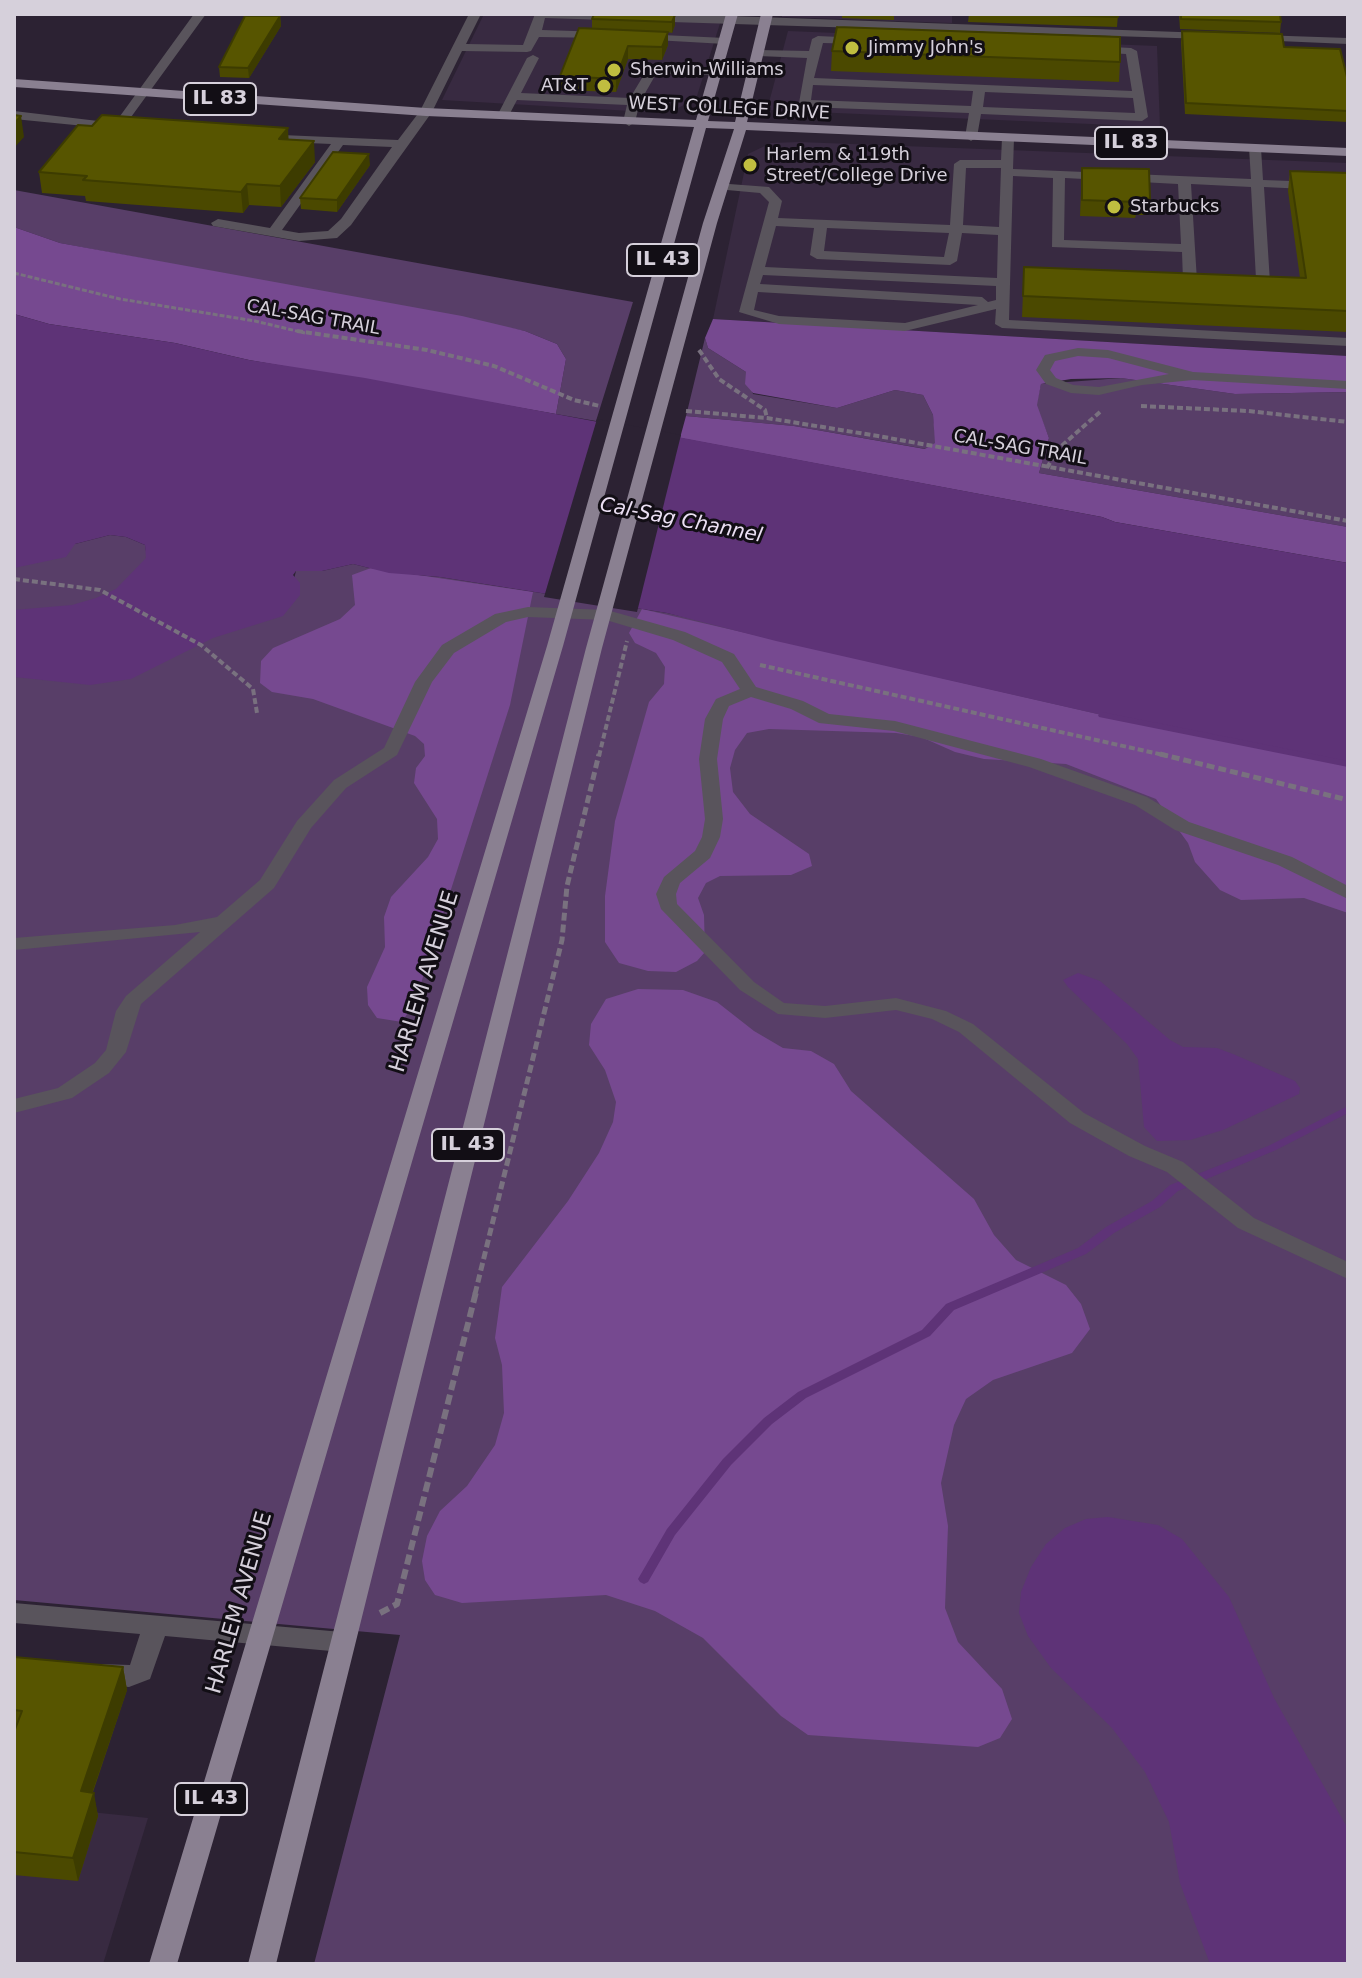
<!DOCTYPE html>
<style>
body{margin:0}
#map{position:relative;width:1362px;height:1978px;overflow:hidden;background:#2c2233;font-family:"DejaVu Sans",sans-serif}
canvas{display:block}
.frame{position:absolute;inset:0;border:16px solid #d6d0db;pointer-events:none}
</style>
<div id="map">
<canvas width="1362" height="1978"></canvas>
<div class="frame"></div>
</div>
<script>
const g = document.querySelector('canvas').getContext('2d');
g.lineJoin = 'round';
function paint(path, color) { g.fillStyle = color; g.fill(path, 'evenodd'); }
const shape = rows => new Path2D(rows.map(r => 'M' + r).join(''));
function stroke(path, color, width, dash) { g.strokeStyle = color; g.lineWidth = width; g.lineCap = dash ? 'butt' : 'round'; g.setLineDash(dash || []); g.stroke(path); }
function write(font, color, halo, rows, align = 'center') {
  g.font = font + ' "DejaVu Sans",sans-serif'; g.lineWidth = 6; g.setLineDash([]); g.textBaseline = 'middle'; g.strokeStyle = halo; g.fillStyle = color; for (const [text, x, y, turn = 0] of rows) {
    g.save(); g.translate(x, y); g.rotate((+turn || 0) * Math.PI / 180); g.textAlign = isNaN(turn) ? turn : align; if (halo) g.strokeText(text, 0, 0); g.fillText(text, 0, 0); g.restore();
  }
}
paint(shape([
 [484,14,723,14,696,99,674,110,648,112,442,100],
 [782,14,952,14,952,23,782,17],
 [788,31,1157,46,1160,127,767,110],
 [799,142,1348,163,1348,356,713,319,748,154,771,143],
 [14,1804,148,1818,103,1964,14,1964]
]), '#382a41');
paint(shape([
 [14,190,633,302,596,421,556,414,566,359,557,344,525,331,60,243,14,227],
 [705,338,708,348,746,372,753,394,837,408,895,390,923,395,933,415,936,443,926,449,794,426,686,416],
 [1121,378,1235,394,1348,392,1348,527,1039,473,1049,438,1036,405,1041,384],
 [14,535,75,544,110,535,126,537,145,545,147,558,142,565,294,579,296,571,322,571,353,564,389,573,440,577,667,613,1348,763,1348,1964,314,1964,400,1635,14,1600]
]), '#583e68');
paint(shape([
 [14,227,60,243,462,316,525,331,557,344,566,359,556,414,249,360,175,343,49,324,14,314],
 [713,319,1348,356,1348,392,1235,394,1121,378,1071,379,1041,384,1037,405,1049,438,1039,473,1348,527,1348,563,1115,522,1102,517,680,438,686,416,794,426,925,449,935,443,933,415,923,395,895,390,837,408,753,393,745,384,746,372,708,348,705,338],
 [371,568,533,592,510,705,415,1002,402,1022,377,1018,368,1005,367,987,385,947,384,917,391,897,428,857,438,839,437,819,414,783,416,768,425,756,424,744,415,736,313,699,272,692,260,683,261,661,273,648,340,619,355,605,352,575],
 [642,609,1102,715,1348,763,1348,913,1304,898,1241,900,1220,890,1195,862,1188,843,1156,799,1066,764,984,759,955,752,921,737,896,733,769,729,747,733,735,750,730,768,733,792,750,814,809,854,812,866,791,875,720,876,706,883,698,898,704,915,705,952,697,961,676,972,648,971,619,963,605,942,605,896,615,821,649,702,664,684,665,667,656,653,635,643,629,633],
 [638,989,683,990,717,1002,754,1031,783,1048,811,1051,834,1064,851,1091,974,1199,994,1235,1016,1260,1066,1285,1081,1304,1090,1329,1072,1353,993,1380,966,1399,954,1425,941,1483,948,1526,945,1608,958,1642,1002,1689,1012,1719,1000,1738,978,1747,808,1735,781,1716,703,1638,655,1611,606,1595,462,1603,435,1595,425,1580,422,1561,427,1536,440,1511,467,1486,495,1445,504,1413,502,1365,495,1338,502,1287,568,1201,599,1153,613,1122,616,1102,605,1070,589,1045,591,1024,606,999]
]), '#764990');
paint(shape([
 [14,314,49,324,175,343,249,360,365,378,1102,517,1115,522,1348,563,1348,763,1102,715,776,641,667,613,440,577,389,573,353,564,322,571,296,571,293,575,300,583,300,595,283,616,213,638,131,679,90,685,14,677,14,610,72,605,96,598,116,589,146,558,145,545,126,537,110,535,75,544,66,557,14,568],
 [1078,973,1100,981,1170,1040,1183,1047,1217,1048,1233,1054,1295,1081,1300,1088,1299,1094,1223,1130,1190,1140,1157,1141,1144,1127,1138,1059,1127,1044,1068,987,1063,980],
 [1108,1517,1158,1525,1182,1539,1229,1597,1274,1698,1348,1829,1348,1964,1210,1964,1180,1883,1169,1822,1145,1772,1112,1728,1051,1668,1028,1636,1019,1613,1021,1592,1031,1567,1046,1544,1065,1528,1086,1519]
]), '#5e3377');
paint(shape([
 [597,419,681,435,637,612,544,597]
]), '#2c2233');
paint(shape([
 [1102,712,1348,761,1348,767,1099,717,1098,715,1102,712],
 [1348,1106,1348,1113,1276,1150,1178,1191,1160,1207,1114,1233,1086,1254,954,1310,930,1336,806,1398,772,1424,731,1465,675,1535,648,1582,644,1584,640,1582,638,1579,667,1529,723,1459,764,1418,798,1392,922,1330,946,1304,1078,1248,1106,1227,1152,1201,1170,1185,1268,1146,1348,1106]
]), '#5e3377');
stroke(shape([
 [14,273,120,299,255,321,305,333]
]), '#79717f', 3, [5, 2]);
stroke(shape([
 [297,331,427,350,494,366,574,400,600,406],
 [699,350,719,379,765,410,767,418],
 [1141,406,1248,411,1348,422],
 [686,411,767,418,878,436,1348,521],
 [1047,468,1057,450,1101,411],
 [14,579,100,590,201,645,253,689,257,713],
 [760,665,1168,756],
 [599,756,627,641]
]), '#79717f', 4, [6, 3]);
stroke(shape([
 [1160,754,1348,800],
 [475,1294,562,940,567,886,599,754]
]), '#79717f', 5, [8, 4]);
stroke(shape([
 [380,1613,397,1604,476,1292]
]), '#79717f', 6, [10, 5]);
paint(shape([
 [194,14,206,14,126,124,135,125,135,131,14,119,14,111,115,123,194,14],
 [469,14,481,14,466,44,523,45,535,14,731,16,1207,33,1213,36,1207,39,545,18,542,30,605,32,611,35,605,38,539,37,531,51,527,52,462,51,432,112,351,225,337,238,299,241,213,226,211,223,218,219,270,228,331,144,263,141,259,140,259,134,398,140,420,111,469,14],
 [343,145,392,147,341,219,328,231,299,233,282,230,343,145],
 [641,34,725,38,731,41,725,44,637,39,635,37,641,34],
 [1259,35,1348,38,1348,44,1255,40,1255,36,1259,35],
 [818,36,861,38,867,41,861,44,823,43,814,78,1132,91,1126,54,1093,52,1087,49,1093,46,1131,48,1137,51,1148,117,1142,121,981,114,977,137,971,141,965,137,969,113,805,107,799,103,807,58,758,56,752,53,758,50,809,51,812,39,818,36],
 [813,85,973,91,971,106,811,100,813,85],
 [985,92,1133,98,1135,113,983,107,985,92],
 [533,55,539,58,521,93,630,98,648,68,716,67,722,71,716,75,656,74,640,102,635,122,629,126,623,122,627,105,517,100,507,119,499,119,497,116,527,58,533,55],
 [1008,134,1014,138,1013,169,1251,179,1249,148,1255,144,1261,148,1263,180,1348,183,1348,191,1264,187,1270,283,1263,287,1246,287,1241,286,1241,280,1256,279,1251,187,1191,184,1197,281,1190,285,1183,281,1182,252,1052,247,1053,178,1013,176,1009,320,1348,338,1348,346,1002,328,995,324,996,309,905,331,779,324,739,312,769,202,760,193,716,189,716,183,769,187,782,201,778,218,950,225,954,164,960,160,1001,160,1002,138,1008,134],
 [966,168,1001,168,999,227,963,225,966,168],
 [1065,178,1178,184,1181,244,1064,240,1065,178],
 [776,226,814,228,810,255,817,259,950,265,957,261,962,233,998,235,997,278,765,267,776,226],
 [827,228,949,233,944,257,824,251,827,228],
 [763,275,996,286,996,300,988,302,982,297,760,284,763,275],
 [758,292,978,305,905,323,779,316,754,310,758,292],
 [1078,348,1108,350,1193,372,1348,381,1348,389,1193,380,1142,385,1099,395,1071,393,1046,384,1036,370,1045,355,1078,348],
 [1078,356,1108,358,1169,374,1099,387,1073,385,1056,378,1050,370,1055,361,1078,356],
 [528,607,607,610,685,632,734,654,756,687,803,701,829,714,895,721,1041,759,1147,797,1189,822,1292,857,1348,886,1348,899,1278,865,1175,830,1135,805,1029,767,894,731,819,723,791,709,751,697,729,706,723,719,717,759,723,819,720,837,710,858,680,883,676,894,677,904,754,982,784,1003,825,1006,896,998,946,1011,973,1024,1084,1113,1145,1146,1183,1162,1254,1218,1348,1262,1348,1279,1238,1228,1167,1172,1129,1156,1070,1123,959,1032,932,1019,896,1010,825,1018,778,1014,740,990,661,909,656,894,664,877,695,851,702,837,705,819,699,759,705,719,716,699,740,689,722,662,673,640,606,620,528,617,506,622,454,653,432,682,397,755,346,788,311,828,274,888,141,1004,126,1052,109,1073,72,1098,14,1113,14,1099,58,1088,95,1063,106,1050,116,1011,126,996,200,932,14,950,14,938,175,925,217,917,260,880,297,821,334,780,384,748,415,682,442,645,495,614,528,607],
 [14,1603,342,1632,351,1635,355,1642,351,1649,342,1652,165,1636,150,1679,129,1687,99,1684,90,1681,86,1674,90,1667,99,1664,130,1665,140,1634,14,1623,14,1603]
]), '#59545c');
paint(shape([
 [726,14,738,14,708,121,735,122,761,14,773,14,747,122,1348,148,1348,156,746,130,717,223,602,648,276,1964,248,1964,586,648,703,223,734,129,706,128,563,646,177,1964,149,1964,547,646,694,127,426,116,14,87,14,79,426,108,696,120,726,14]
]), '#8a8091');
paint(shape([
 [842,14,894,14,894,20,842,18],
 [969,14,1118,14,1117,27,968,22],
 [1153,14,1280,14,1281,22,1280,33,1180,29,1179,15],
 [675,15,675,25,672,33,668,32,668,45,662,60,628,59,616,92,560,90,560,76,592,29,592,19],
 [280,16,281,26,249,78,220,77,219,67],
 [1182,31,1284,47,1348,81,1348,122,1185,114,1181,42],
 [832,51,1120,62,1119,82,831,71],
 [289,139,315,162,281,207,249,205,243,213,86,201,85,196,42,193,39,172],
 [370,165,337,212,301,209,300,198],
 [1082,168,1150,199,1148,215,1136,215,1135,218,1080,216],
 [1290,171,1348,173,1348,332,1022,317,1024,267,1300,278,1288,191],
 [14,1657,123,1667,127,1690,93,1792,98,1816,78,1881,14,1875]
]), '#4b4900');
paint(shape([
 [675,15,675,25,672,33,672,22],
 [280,16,281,26,249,78,248,68],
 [668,32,668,45,662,60,662,47],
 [628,46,628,59,616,92,616,79],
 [21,116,24,137,14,148,14,124],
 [288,128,289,148,279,139],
 [314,141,315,162,281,207,280,186],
 [369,154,370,165,337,212,337,200],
 [247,184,249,205,243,213,241,192],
 [123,1667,127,1690,85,1814,81,1791],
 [94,1793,98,1816,78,1881,73,1858]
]), '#3d3c00');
const building = shape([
 [594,14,644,14,675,15,672,22,592,19,594,14],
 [1027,14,1118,14,1118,17,1027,14],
 [1181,14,1280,14,1281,22,1181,19,1181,14],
 [245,16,280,16,248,68,219,67,245,16],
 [837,27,1120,37,1120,62,832,51,837,27],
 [579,28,668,32,662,47,628,46,616,79,560,76,579,28],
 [1182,31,1282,34,1284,47,1340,49,1348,81,1348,111,1186,103,1182,31],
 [14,115,21,116,14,124,14,115],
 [102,115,288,128,279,139,314,141,280,186,247,184,241,192,83,180,87,176,39,172,78,125,92,126,102,115],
 [333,152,369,154,337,200,300,198,333,152],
 [1082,168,1149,169,1150,199,1137,198,1137,202,1082,200,1082,168],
 [1290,171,1348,173,1348,311,1023,296,1024,267,1306,278,1290,171],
 [14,1657,123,1667,81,1791,94,1793,73,1858,14,1852,14,1732,22,1711,14,1710,14,1657]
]);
paint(building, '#575500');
stroke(building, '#3d3c00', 2);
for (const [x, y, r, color] of [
 [852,48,8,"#c0be40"],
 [614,70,8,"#c0be40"],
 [604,86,8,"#c0be40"],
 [750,165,8,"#c0be40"],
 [1114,207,8,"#c0be40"]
]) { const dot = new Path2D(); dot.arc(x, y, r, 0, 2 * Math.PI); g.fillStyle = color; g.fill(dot); stroke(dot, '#120e15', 3); }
write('18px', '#d6d0db', '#120e15', [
 ["Jimmy John's",868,48],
 ["Sherwin-Williams",630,70],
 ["AT&T",588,86,"right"],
 ["Harlem & 119th",766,155],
 ["Street/College Drive",766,176],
 ["Starbucks",1130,207]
], 'left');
write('18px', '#d6d0db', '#120e15', [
 ["WEST COLLEGE DRIVE",729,109,3],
 ["CAL-SAG TRAIL",313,318,10],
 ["CAL-SAG TRAIL",1020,448,10]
]);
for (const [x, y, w] of [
 [220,99,72],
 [1131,143,72],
 [663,260,72],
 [468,1145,72],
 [211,1799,72]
]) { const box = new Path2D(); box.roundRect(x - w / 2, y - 16, w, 32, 6); g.fillStyle = '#120e15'; g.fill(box); stroke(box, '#d6d0db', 2); }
write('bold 20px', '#d6d0db', null, [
 ["IL 83",220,99],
 ["IL 83",1131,143],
 ["IL 43",663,260],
 ["IL 43",468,1145],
 ["IL 43",211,1799]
]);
write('italic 20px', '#ebdff3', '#120e15', [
 ["Cal-Sag Channel",681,521,11]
]);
write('22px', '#d6d0db', '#120e15', [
 ["HARLEM AVENUE",425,982,-73],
 ["HARLEM AVENUE",240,1603,-74]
]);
</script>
